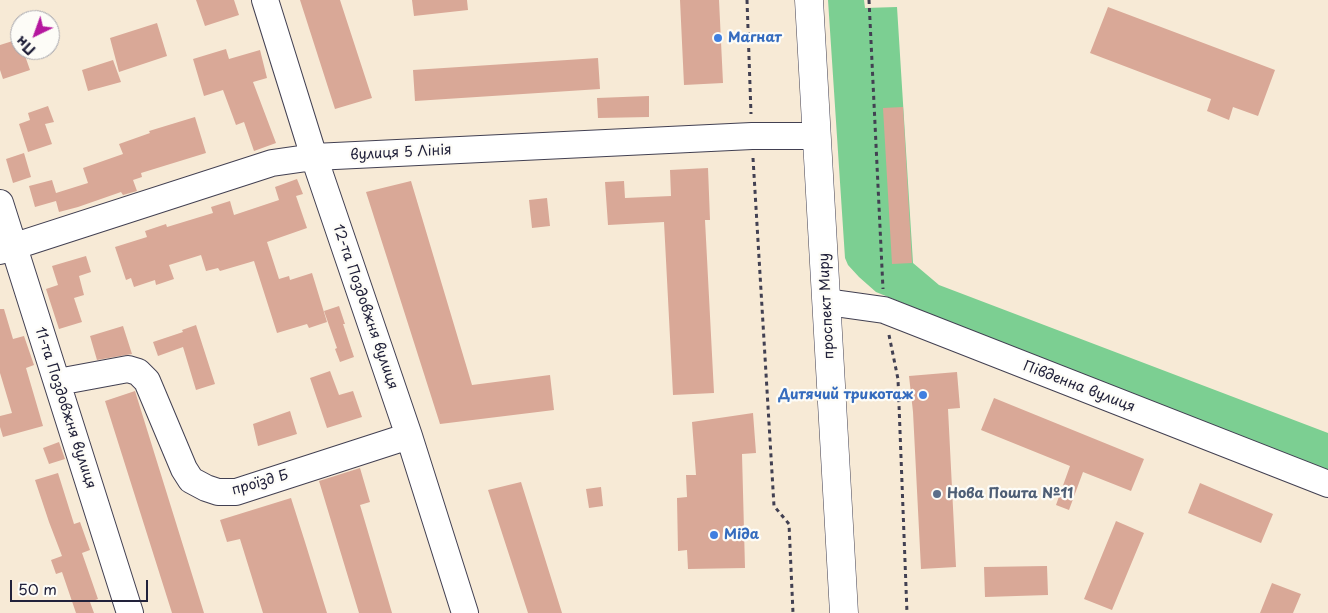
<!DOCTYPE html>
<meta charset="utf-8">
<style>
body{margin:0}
#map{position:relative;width:1328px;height:613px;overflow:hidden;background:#f7ead6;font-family:"Playpen Sans",sans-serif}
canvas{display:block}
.north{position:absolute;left:10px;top:10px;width:50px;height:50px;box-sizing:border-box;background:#fdfcf7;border:1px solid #a5a5ac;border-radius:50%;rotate:222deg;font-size:14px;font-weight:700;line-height:20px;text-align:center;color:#22223b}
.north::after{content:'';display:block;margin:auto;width:18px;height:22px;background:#b5179e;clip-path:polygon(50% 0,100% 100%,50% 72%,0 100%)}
.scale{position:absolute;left:10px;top:580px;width:138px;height:22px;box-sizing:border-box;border:2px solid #22223b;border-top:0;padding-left:6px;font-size:15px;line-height:18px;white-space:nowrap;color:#22223b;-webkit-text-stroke:4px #fdfcf7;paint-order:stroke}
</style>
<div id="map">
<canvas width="1328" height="613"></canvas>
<div class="north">Пн</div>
<div class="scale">50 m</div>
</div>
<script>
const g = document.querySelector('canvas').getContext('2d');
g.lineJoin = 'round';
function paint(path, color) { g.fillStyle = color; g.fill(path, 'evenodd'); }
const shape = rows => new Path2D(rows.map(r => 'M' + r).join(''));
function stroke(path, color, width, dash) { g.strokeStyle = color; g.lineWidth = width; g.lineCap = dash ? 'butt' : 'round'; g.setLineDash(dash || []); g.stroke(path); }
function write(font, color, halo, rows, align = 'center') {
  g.font = font + ' "Playpen Sans",sans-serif'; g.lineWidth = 4.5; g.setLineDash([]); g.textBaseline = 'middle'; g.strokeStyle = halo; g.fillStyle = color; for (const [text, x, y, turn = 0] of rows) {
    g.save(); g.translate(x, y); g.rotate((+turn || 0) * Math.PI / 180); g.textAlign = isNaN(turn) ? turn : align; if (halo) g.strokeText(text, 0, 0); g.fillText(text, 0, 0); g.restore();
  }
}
paint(shape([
 [828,0,864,0,865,8,897,7,913,263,939,285,1328,433,1328,477,876,292,859,277,848,265,845,258]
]), '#7ccf92');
paint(shape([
 [196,0,234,0,239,15,205,26],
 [300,0,340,0,372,98,335,109],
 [412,0,467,0,468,10,414,16],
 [680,0,719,0,723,83,684,85],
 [1108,7,1275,70,1258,116,1233,107,1229,120,1207,111,1211,99,1090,53],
 [157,23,167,56,119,72,110,38],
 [19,39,20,50,23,50,30,70,3,79,0,70,0,45],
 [226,49,229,59,260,50,267,78,253,82,276,143,254,151,244,122,236,125,223,90,204,96,193,59],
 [598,58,600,89,415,101,413,70],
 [113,60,121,82,88,91,82,70],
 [649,96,649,117,598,118,597,98],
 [48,106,54,122,45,124,52,144,28,152,19,124,30,120,28,113],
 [903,107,912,263,892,264,883,108],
 [195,117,206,153,141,173,142,177,133,180,137,191,123,195,121,192,78,207,59,212,56,201,35,207,29,186,52,180,56,193,88,183,83,168,123,154,119,144,150,133,149,131],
 [24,153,31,177,13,183,6,159],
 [708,168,710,220,705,220,714,393,673,395,664,222,608,225,605,182,624,181,625,198,671,196,670,170],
 [297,179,303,194,296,196,307,228,267,242,279,279,289,276,290,280,312,273,327,322,309,328,307,324,277,333,254,261,220,271,218,268,206,271,201,255,169,265,174,279,156,285,155,280,134,287,131,278,126,280,115,247,147,237,145,231,166,224,167,227,213,213,211,207,230,201,234,215,279,200,275,187],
 [411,181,472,385,550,375,554,410,440,424,366,192],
 [547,198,550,226,532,228,529,200],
 [86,256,91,272,79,276,84,295,74,298,82,322,59,329,46,289,58,285,52,266],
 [339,306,345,324,343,324,354,357,340,362,335,349,337,348,324,311],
 [0,309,4,309,13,339,24,336,34,365,26,368,43,426,3,437,0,427,0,416,12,413,0,373],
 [196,325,215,384,196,390,183,347,158,356,153,342,183,332,182,330],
 [123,326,132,354,97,360,90,336],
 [330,371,339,395,353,391,362,417,327,428,310,378],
 [957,372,960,408,948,409,956,567,921,569,913,412,909,376],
 [135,391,204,613,172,613,105,401],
 [994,398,1144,459,1131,491,1083,472,1069,510,1056,505,1070,466,981,430],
 [290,411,297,434,258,446,253,424],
 [753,413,756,453,742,454,745,568,688,569,687,550,678,551,677,498,687,497,686,475,696,475,692,422],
 [59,442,65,459,49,464,43,448],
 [360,468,370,502,360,505,392,613,359,613,319,481],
 [58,473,74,524,80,522,90,550,82,553,98,599,90,602,94,613,76,613,62,572,56,574,51,560,62,556,49,522,35,480],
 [521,482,562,613,528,613,488,490],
 [1200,483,1273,514,1261,543,1188,513],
 [601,487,603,506,589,508,586,489],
 [291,498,305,542,327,613,263,613,240,539,227,542,220,520],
 [1116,521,1144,533,1112,610,1084,599],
 [1047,566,1048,595,985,597,984,567],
 [1272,583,1301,594,1293,613,1260,613]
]), '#d9a897');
const minor = shape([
 [265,0,314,157,409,436,465,613],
 [0,203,130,613],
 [0,251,272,163,314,157,752,136,816,136],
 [827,302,884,310,1328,484],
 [58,382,128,369,138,372,147,381,184,469,191,480,206,488,218,492,236,492,409,436]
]);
const major = shape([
 [809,0,844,613]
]);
stroke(minor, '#424052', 28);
stroke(major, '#424052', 29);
stroke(shape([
 [747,0,751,114],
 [869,0,883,289],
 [753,158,774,506,789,524,793,613],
 [889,335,898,379,907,613]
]), '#424052', 3, [4, 4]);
stroke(minor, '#fff', 26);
stroke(major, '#fff', 28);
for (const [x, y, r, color] of [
 [718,38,5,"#3f7fe0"],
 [923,395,5,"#3f7fe0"],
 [937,494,5,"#5c6f8a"],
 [714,535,5,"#3f7fe0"]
]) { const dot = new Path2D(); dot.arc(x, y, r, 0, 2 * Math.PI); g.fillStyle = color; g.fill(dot); stroke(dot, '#fdfcf7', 2); }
write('bold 14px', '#366cbe', '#fdfcf7', [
 ["Магнат",728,38],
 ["Дитячий трикотаж",913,395,"right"],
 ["Міда",724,535]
], 'left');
write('14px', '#22223b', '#fdfcf7', [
 ["вулиця 5 Лінія",401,153,-3],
 ["проспект Миру",827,306,-93],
 ["12-та Поздовжня вулиця",365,307,71],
 ["Південна вулиця",1079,387,21],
 ["11-та Поздовжня вулиця",65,408,72],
 ["проїзд Б",260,483,-16]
]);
write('bold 14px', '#4e5e75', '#fdfcf7', [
 ["Нова Пошта №11",947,494]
], 'left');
</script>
